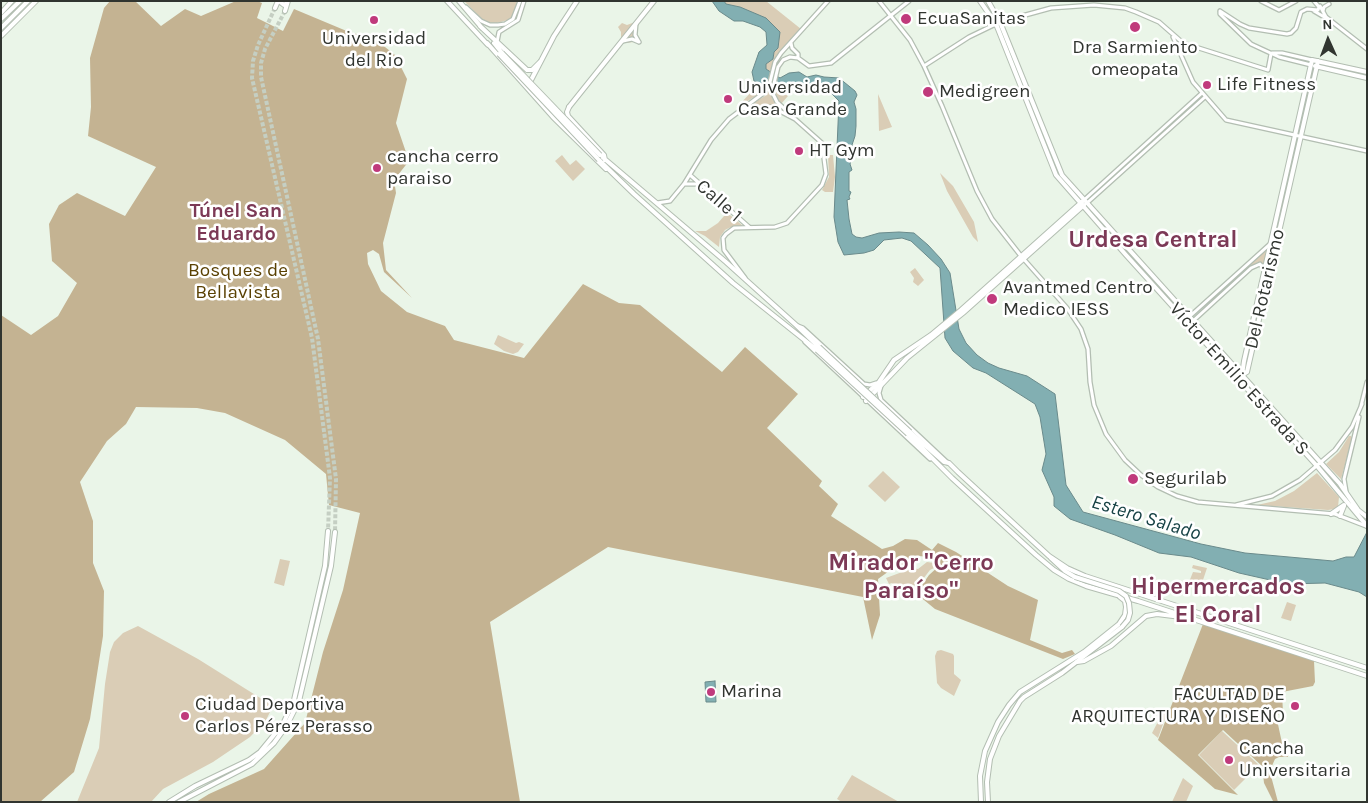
<!DOCTYPE html>
<meta charset="utf-8">
<style>
body{margin:0}
#map{position:relative;width:1368px;height:803px;overflow:hidden;background:#eaf5e8;font-family:Karla,sans-serif}
canvas{display:block}
.frame{position:absolute;inset:0;border:2px solid #313530;pointer-events:none}
.north{position:absolute;left:1303px;top:15px;width:50px;height:50px;-webkit-text-stroke:4px #fff;paint-order:stroke;rotate:358deg;font-size:14px;font-weight:700;line-height:20px;text-align:center;color:#313530}
.north::after{content:'';display:block;margin:auto;width:18px;height:22px;background:#313530;clip-path:polygon(50% 0,100% 100%,50% 72%,0 100%)}
</style>
<div id="map">
<canvas width="1368" height="803"></canvas>
<div class="frame"></div>
<div class="north">N</div>
</div>
<script>
const g = document.querySelector('canvas').getContext('2d');
g.lineJoin = 'round';
function paint(path, color) { g.fillStyle = color; g.fill(path, 'evenodd'); }
const shape = rows => new Path2D(rows.map(r => 'M' + r).join(''));
function stroke(path, color, width, dash) { g.strokeStyle = color; g.lineWidth = width; g.lineCap = dash ? 'butt' : 'round'; g.setLineDash(dash || []); g.stroke(path); }
function write(font, color, halo, rows, align = 'center') {
  g.font = font + ' Karla,sans-serif'; g.lineWidth = 5; g.setLineDash([]); g.textBaseline = 'middle'; g.strokeStyle = halo; g.fillStyle = color; for (const [text, x, y, turn = 0] of rows) {
    g.save(); g.translate(x, y); g.rotate((+turn || 0) * Math.PI / 180); g.textAlign = isNaN(turn) ? turn : align; if (halo) g.strokeText(text, 0, 0); g.fillText(text, 0, 0); g.restore();
  }
}
paint(shape([
 [464,1,518,1,513,16,508,20,493,24,482,19],
 [724,1,766,1,801,29,777,55,770,71,766,69,766,64,773,59,774,52,778,48,779,32,740,7,726,4],
 [635,22,638,24,636,33,638,37,634,42,625,43,621,39,621,32,618,27,622,23,627,25],
 [758,85,764,87,759,94,736,108],
 [771,87,772,98,778,107,770,105,750,105,765,96],
 [775,88,788,96,781,104,775,95],
 [878,94,892,127,879,131],
 [562,155,570,165,576,160,585,169,573,181,555,161],
 [828,155,833,155,835,177,833,192,825,192,822,190,829,177],
 [940,173,953,186,974,222,978,242,973,237,947,191],
 [730,215,743,226,731,227,725,230,720,237,719,247,705,236,695,231,706,231,718,223,724,216],
 [1267,248,1265,266,1258,262,1252,266,1250,264],
 [915,268,924,280,918,286,913,282,914,278,910,272],
 [498,335,516,343,519,342,524,344,518,352,513,354,504,351,494,344],
 [1349,436,1351,436,1352,438,1351,443,1341,479,1326,464,1339,452],
 [883,471,900,487,885,502,868,486],
 [1317,473,1339,497,1338,507,1335,509,1328,510,1257,505,1275,501,1294,491],
 [280,559,290,561,284,586,274,583],
 [927,562,934,563,935,566,934,568,930,570,920,583,913,586,905,592,894,589,895,586,892,583,889,584,886,578,913,568,918,569],
 [1193,565,1207,568,1203,580,1198,583,1189,582,1193,572,1201,573,1201,571,1192,568],
 [1287,602,1296,605,1291,621,1281,618],
 [138,626,198,659,273,706,266,720,250,737,213,762,163,789,151,802,77,802,99,748,105,684,110,652,114,642,123,633],
 [941,650,953,654,954,656,954,674,961,680,954,696,941,688,937,683,935,656,937,651],
 [1163,712,1167,713,1158,738,1152,733],
 [1222,731,1259,765,1234,790,1199,755],
 [852,775,899,802,842,802,837,799],
 [1183,778,1193,786,1186,802,1172,802]
]), '#dacdb6');
paint(shape([
 [110,1,135,1,161,26,185,9,201,16,236,1,257,1,262,3,257,18,283,31,294,9,349,32,375,39,395,55,407,79,396,123,409,161,394,180,396,193,383,243,386,270,412,298,384,272,379,254,373,250,367,253,368,264,381,291,407,312,445,326,454,340,524,358,583,284,619,303,640,305,722,372,745,347,798,394,767,428,822,481,819,486,838,504,831,516,882,549,893,546,905,539,917,540,932,550,938,543,956,552,1008,586,1038,600,1030,640,1062,653,1072,650,1075,654,1063,659,935,609,913,591,920,588,929,575,939,566,938,560,929,557,919,556,915,561,892,569,878,579,880,615,872,640,863,597,608,547,490,622,520,802,196,802,209,794,264,769,305,723,323,652,343,590,360,513,329,505,326,474,285,440,225,413,197,408,136,407,126,424,107,441,80,482,93,521,93,563,104,591,103,636,90,719,74,772,40,802,1,802,1,315,31,335,58,316,77,283,52,261,49,224,59,205,77,193,125,216,156,167,88,136,91,107,90,58,104,8],
 [1203,624,1314,661,1315,682,1313,686,1282,692,1283,713,1276,715,1282,743,1287,743,1288,757,1279,757,1275,759,1271,768,1271,776,1278,802,1273,801,1264,783,1262,766,1223,730,1198,755,1238,795,1215,789,1158,740]
]), '#c4b392');
const water = shape([
 [712,1,724,1,726,4,740,7,766,18,780,32,778,48,774,52,773,59,766,64,766,69,780,78,789,73,799,72,807,77,816,75,824,77,839,78,855,91,857,95,854,102,856,109,856,126,855,136,852,145,852,157,850,164,852,170,849,172,849,191,851,192,849,197,850,199,847,200,849,219,852,234,856,237,862,238,879,233,899,232,914,233,928,245,941,259,950,273,959,329,966,343,977,355,988,363,999,368,1027,376,1055,394,1066,485,1083,512,1201,544,1245,553,1333,561,1346,557,1354,557,1367,532,1367,597,1359,592,1325,583,1288,584,1239,573,1191,557,1159,553,1115,535,1070,519,1054,506,1054,497,1042,470,1046,454,1040,417,1035,404,986,373,973,368,953,351,945,338,940,268,911,241,902,238,884,240,874,250,864,253,844,255,838,242,834,217,839,101,829,91,761,84,754,81,752,72,759,52,767,45,766,32,760,27,743,21,734,21,719,11,712,1],
 [715,681,716,702,706,702,705,682,715,681]
]);
paint(water, '#82afb2');
stroke(water, '#6a8a8b', 1);
stroke(shape([
 [275,8,258,45,253,61,252,78,312,338,330,478,328,531],
 [285,11,265,49,261,63,261,77,318,339,336,479,335,532]
]), '#c5cfc3', 4, [4, 2]);
const tertiary = shape([
 [879,1,910,40,924,66,942,106,977,191,992,219,1021,256,1067,308,1081,329,1088,349,1090,382,1094,405,1106,434,1125,460,1141,475,1158,487,1177,496,1198,502,1335,514,1366,526],
 [1261,1,1279,10,1296,1],
 [1320,6,1326,17,1367,49],
 [466,7,481,21,490,25,498,25,505,24,513,19,520,1],
 [1220,11,1240,24,1249,28,1287,34,1291,33,1296,28,1301,12,1307,9,1318,10,1319,7,1314,1],
 [1220,11,1220,14,1251,44,1279,57,1311,65],
 [1314,11,1326,18],
 [1323,11,1324,7,1329,4],
 [636,24,635,35,639,42],
 [1173,37,1193,82,1226,120,1367,151],
 [623,41,632,39,639,42],
 [497,42,499,32,518,20,524,1],
 [791,43,792,48,798,54,798,58],
 [1272,53,1282,53,1312,60],
 [924,66,969,37,1000,22,1051,8,1094,5,1125,8,1136,12,1159,22,1183,43,1268,70,1271,54],
 [742,109,772,107,795,119,822,143,826,174,822,185,787,223,775,227,734,228,726,234,723,238,724,250,745,278],
 [788,112,777,102,772,92,778,67,783,60,790,57,798,58,809,66,831,63,909,1],
 [690,175,749,227],
 [684,184,698,184],
 [1084,200,1202,93],
 [657,203,670,201,684,184,711,140,729,119,765,92,769,86,775,62,781,53,828,1],
 [1087,203,1205,97],
 [1189,317,1270,244],
 [1193,321,1251,268,1260,264,1264,270],
 [798,326,803,328,864,384,870,385,876,383],
 [805,342,930,459],
 [881,386,879,393,881,400,948,463],
 [1361,406,1367,382],
 [1346,491,1344,479,1359,417],
 [1236,505,1272,496,1300,480,1335,450,1352,427,1362,404]
]);
const secondary = shape([
 [980,1,996,24,1056,175,1126,255,1317,466,1367,526],
 [988,1,1000,22,1062,175,1340,484,1358,510,1367,517],
 [1,13,12,1],
 [1,36,36,1],
 [1315,66,1367,78],
 [529,84,554,36,577,1],
 [569,107,654,1],
 [1242,375,1244,361,1312,60,1367,72],
 [1242,375,1247,372,1318,61],
 [863,397,879,382,894,360,931,335,961,310,1084,200],
 [866,401,907,358,963,313,1084,205],
 [1331,514,1344,505],
 [1340,516,1344,506],
 [1051,558,1065,571,1075,577],
 [981,802,980,776,985,751,998,722,1009,705,1020,692,1084,652,1119,624,1125,615,1126,607,1125,601,1120,597],
 [988,802,987,782,990,759,999,736,1020,701,1024,697,1062,673,1122,627]
]);
const primary = shape([
 [279,1,284,5,287,3],
 [447,1,488,45],
 [459,1,482,28],
 [275,8,278,1],
 [285,11,288,1],
 [1,19,20,1],
 [480,26,527,70,532,70,540,62],
 [1,28,28,1],
 [487,43,553,117,606,169],
 [494,43,502,53],
 [569,107,567,112,568,116,604,155,605,160],
 [600,155,726,262,796,325,819,347],
 [599,160,634,194,733,283,817,350],
 [910,432,944,462,949,463,958,472,1049,556,1067,568,1085,576,1367,668],
 [908,434,952,478,1036,555,1054,570,1069,579,1086,586,1138,601,1367,676],
 [1077,662,1084,661,1111,646,1146,616,1157,614,1181,617],
 [169,802,195,786,249,760,260,752,283,724,294,700,325,566,328,531],
 [179,802,252,764,274,743,287,725,299,701,331,566,335,532]
]);
stroke(tertiary, '#b3beb2', 5.5);
stroke(secondary, '#b3beb2', 6);
stroke(primary, '#b3beb2', 6);
stroke(tertiary, '#fff', 3);
stroke(secondary, '#fff', 4);
stroke(primary, '#fff', 4);
const secondaryBridge = shape([
 [1075,577,1119,591,1126,596,1129,603,1130,613,1128,620,1122,627]
]);
const primaryBridge = shape([
 [502,53,600,155],
 [499,54,599,160],
 [819,347,910,432],
 [817,350,908,434]
]);
stroke(secondaryBridge, '#b3beb2', 6, []);
stroke(primaryBridge, '#b3beb2', 6, []);
stroke(secondaryBridge, '#fff', 4);
stroke(primaryBridge, '#fff', 4);
for (const [x, y, r, color] of [
 [906,19,6,"#c03a7c"],
 [374,20,5,"#c03a7c"],
 [1135,27,6,"#c03a7c"],
 [1207,85,5,"#c03a7c"],
 [928,92,6,"#c03a7c"],
 [728,99,5,"#c03a7c"],
 [799,151,5,"#c03a7c"],
 [377,168,5,"#c03a7c"],
 [992,299,6,"#c03a7c"],
 [1133,479,6,"#c03a7c"],
 [711,692,5,"#c03a7c"],
 [1295,706,5,"#c03a7c"],
 [185,716,5,"#c03a7c"],
 [1229,760,5,"#c03a7c"]
]) { const dot = new Path2D(); dot.arc(x, y, r, 0, 2 * Math.PI); g.fillStyle = color; g.fill(dot); stroke(dot, '#fff', 2); }
write('19px', '#313530', '#fff', [
 ["EcuaSanitas",917,19],
 ["Universidad",374,39,"center"],
 ["del Rio",374,61,"center"],
 ["Dra Sarmiento",1135,48,"center"],
 ["omeopata",1135,70,"center"],
 ["Life Fitness",1217,85],
 ["Universidad",738,88],
 ["Casa Grande",738,110],
 ["Medigreen",939,92],
 ["HT Gym",809,151],
 ["cancha cerro",387,157],
 ["paraiso",387,179],
 ["Avantmed Centro",1003,288],
 ["Medico IESS",1003,310],
 ["Segurilab",1144,479],
 ["Marina",721,692],
 ["FACULTAD DE",1285,695,"right"],
 ["ARQUITECTURA Y DISEÑO",1285,717,"right"],
 ["Ciudad Deportiva",195,705],
 ["Carlos Pérez Perasso",195,727],
 ["Cancha",1239,749],
 ["Universitaria",1239,771]
], 'left');
write('19px', '#313530', '#fff', [
 ["Calle 1",719,201,41],
 ["Del Rotarismo",1265,289,-77],
 ["Víctor Emilio Estrada S",1239,379,48]
]);
write('19px', '#5a4103', '#fff', [
 ["Bosques de",238,271],
 ["Bellavista",238,293]
]);
write('bold 20px', '#7c3956', '#fff', [
 ["Túnel San",236,211],
 ["Eduardo",236,234]
]);
write('italic 20px', '#174245', '#fff', [
 ["Estero Salado",1146,518,17]
]);
write('bold 24px', '#7c3956', '#fff', [
 ["Urdesa Central",1153,240],
 ["Mirador \"Cerro",911,563],
 ["Paraíso\"",911,591],
 ["Hipermercados",1218,587],
 ["El Coral",1218,615]
]);
</script>
